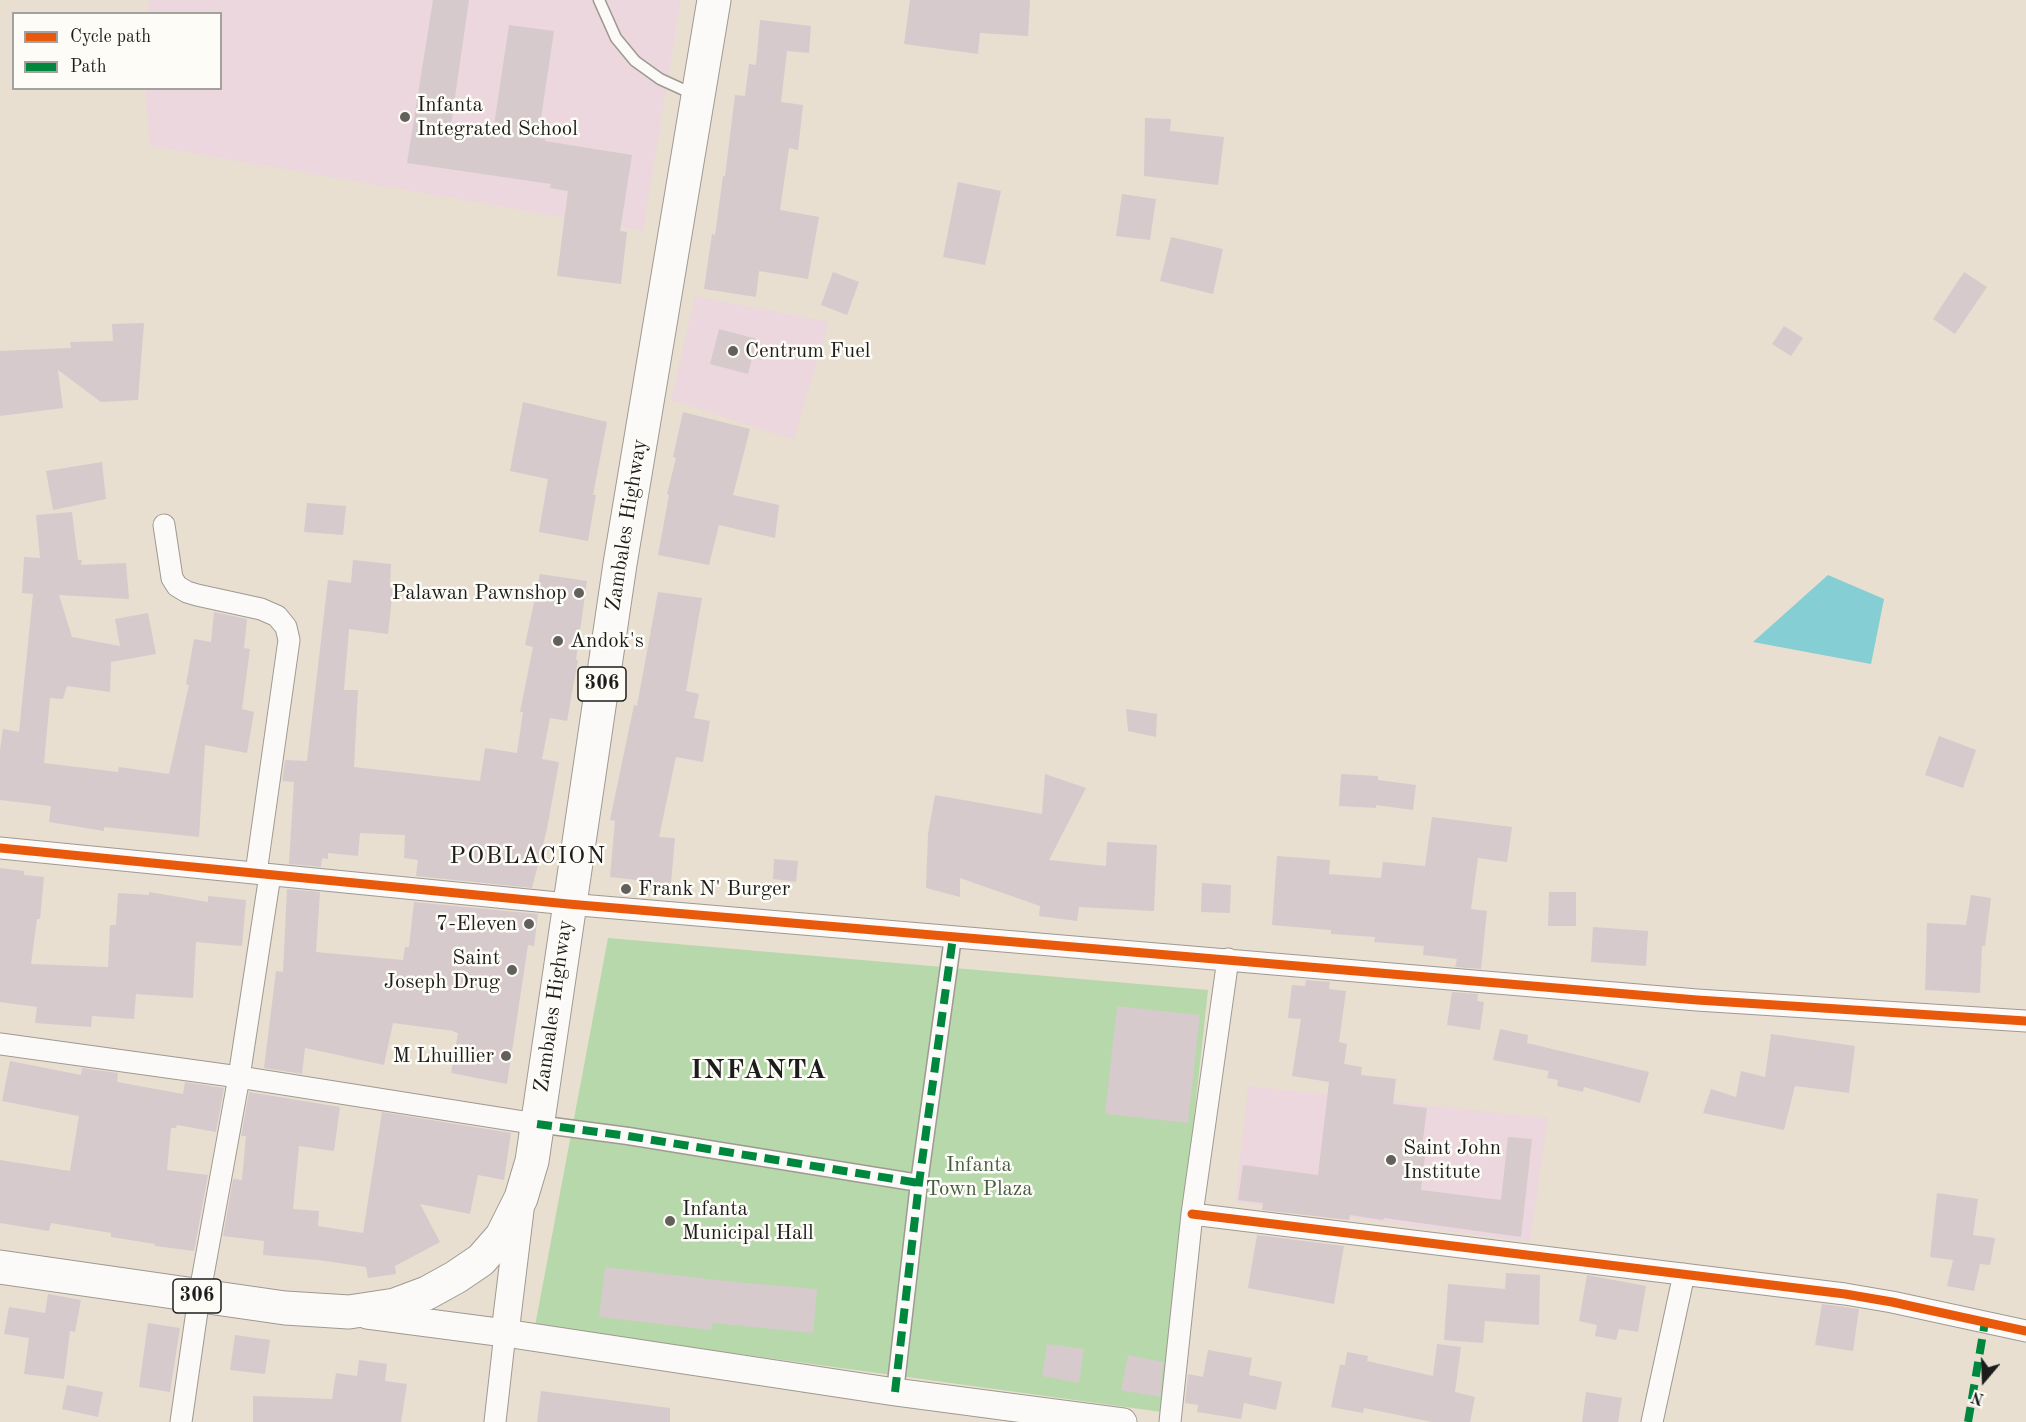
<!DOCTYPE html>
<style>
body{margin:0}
#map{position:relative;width:2026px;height:1422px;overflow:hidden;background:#e8dfd0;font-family:"Old Standard TT",serif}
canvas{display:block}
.legend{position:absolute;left:12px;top:12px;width:210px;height:78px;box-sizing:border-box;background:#fdfcf7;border:2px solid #a3a29f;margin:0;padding:8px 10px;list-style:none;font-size:18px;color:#1c1c1c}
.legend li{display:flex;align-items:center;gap:12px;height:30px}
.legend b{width:30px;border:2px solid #a3a29f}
.north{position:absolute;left:1954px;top:1350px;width:60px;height:60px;-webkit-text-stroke:4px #fdfcf7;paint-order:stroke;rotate:199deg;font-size:16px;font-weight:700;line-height:24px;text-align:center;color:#1c1c1c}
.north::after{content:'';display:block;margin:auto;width:21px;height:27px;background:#1c1c1c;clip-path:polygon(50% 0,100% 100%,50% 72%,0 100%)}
</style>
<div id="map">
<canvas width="2026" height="1422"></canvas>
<ul class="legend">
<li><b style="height:8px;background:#e8590c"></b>Cycle path</li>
<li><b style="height:8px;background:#00873e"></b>Path</li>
</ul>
<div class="north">N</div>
</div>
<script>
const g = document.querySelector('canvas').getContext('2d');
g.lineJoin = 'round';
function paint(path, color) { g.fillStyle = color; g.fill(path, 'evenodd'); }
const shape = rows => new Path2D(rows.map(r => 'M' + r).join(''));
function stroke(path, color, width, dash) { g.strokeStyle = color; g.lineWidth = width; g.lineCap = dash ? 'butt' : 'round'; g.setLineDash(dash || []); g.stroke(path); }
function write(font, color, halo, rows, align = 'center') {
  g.font = font + ' "Old Standard TT",serif'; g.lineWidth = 5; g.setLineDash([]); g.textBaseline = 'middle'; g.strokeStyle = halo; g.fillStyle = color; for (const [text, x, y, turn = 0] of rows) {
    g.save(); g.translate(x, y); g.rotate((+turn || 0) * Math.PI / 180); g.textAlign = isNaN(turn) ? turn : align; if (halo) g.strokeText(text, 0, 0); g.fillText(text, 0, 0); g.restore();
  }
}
paint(shape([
 [150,0,681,0,643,231,150,146,145,89,220,88,220,14,146,13],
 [695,296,829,322,794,440,671,400],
 [1248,1086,1548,1118,1530,1242,1235,1202]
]), '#ebd7dd');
paint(shape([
 [608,938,1208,990,1162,1412,535,1326]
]), '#b7d8aa');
paint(shape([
 [1828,575,1884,599,1871,664,1753,642]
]), '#85ced3');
paint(shape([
 [433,0,469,0,451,125,493,132,509,25,554,31,538,138,545,139,545,141,632,155,620,231,627,232,621,284,557,276,568,191,550,188,551,184,407,163],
 [910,0,1030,0,1028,36,980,33,978,54,904,44],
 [760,20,811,26,809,53,787,51,781,102,803,105,798,150,789,148,780,210,819,217,808,279,759,271,756,297,704,289,712,234,715,235,723,176,725,176,735,95,745,96,749,64,756,65],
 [1145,118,1171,119,1170,131,1224,137,1218,185,1144,176],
 [958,182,1001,191,985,265,943,257],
 [1122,194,1156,199,1150,240,1116,236],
 [1171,237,1223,249,1213,294,1160,281],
 [833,272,859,282,847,315,821,305],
 [1964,272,1987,287,1955,334,1933,319],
 [144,323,138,400,101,402,58,370,63,408,0,416,0,351,71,348,70,342,113,341,112,324],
 [1784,326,1803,338,1791,356,1772,344],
 [719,329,757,339,748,374,710,364],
 [523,402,607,422,593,495,596,495,588,541,539,532,548,479,510,471],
 [683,412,750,429,733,495,779,505,775,538,719,525,709,565,658,555,669,495,667,494,676,458,673,457],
 [102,462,106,499,53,510,46,471],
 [307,503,346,506,343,535,304,532],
 [72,512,78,560,82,560,81,565,126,563,129,599,59,595,72,637,120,646,115,619,148,613,156,654,111,662,110,692,67,686,63,699,50,698,44,763,118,772,119,767,169,774,189,685,186,684,194,639,211,642,214,612,247,619,244,648,250,649,242,709,254,712,247,753,205,745,199,837,104,827,104,831,49,822,51,806,0,800,0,750,3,729,19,732,33,594,22,593,24,557,40,558,36,515],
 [353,560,391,564,390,588,393,588,388,634,349,629,344,690,358,690,354,767,480,781,485,748,517,753,523,712,520,712,533,647,525,645,540,574,587,581,576,660,578,660,567,721,550,718,542,759,559,762,547,829,532,888,416,876,418,860,404,858,405,835,360,833,358,856,328,853,328,859,322,858,321,867,289,864,294,782,282,781,285,760,307,761,328,580,351,583],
 [658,592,702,598,686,691,699,694,694,718,710,721,703,762,676,757,659,837,675,838,671,884,610,877,615,821,610,820,634,705,637,706],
 [1126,709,1157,714,1156,737,1128,731],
 [1939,736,1976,750,1963,788,1925,775],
 [1045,774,1086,788,1049,860,1106,866,1107,842,1157,845,1154,911,1079,907,1077,921,1039,916,1040,906,960,878,960,897,926,888,928,834,935,795,1042,814],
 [1341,774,1378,776,1378,780,1416,785,1413,810,1376,805,1376,808,1339,806],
 [1432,817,1512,827,1507,862,1478,858,1471,909,1487,911,1481,969,1455,967,1457,959,1423,955,1424,946,1374,942,1375,937,1331,934,1331,930,1272,925,1277,856,1330,860,1329,874,1381,878,1383,862,1425,866],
 [774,859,798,861,796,882,773,879],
 [0,868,24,871,24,875,44,877,40,919,37,919,31,964,108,967,110,925,116,925,118,893,149,895,149,892,208,902,208,896,246,900,242,946,196,942,193,998,136,994,134,1019,92,1016,91,1027,35,1023,37,1007,0,1002],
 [1202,883,1231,885,1230,913,1201,912],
 [287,889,320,892,316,952,403,960,405,947,409,947,414,902,538,914,534,946,528,945,507,1084,451,1073,458,1033,454,1032,454,1031,393,1023,384,1065,305,1048,302,1074,264,1068,276,971,283,972],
 [1549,892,1576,892,1576,926,1548,926],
 [1971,895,1991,898,1985,946,1982,946,1980,993,1925,990,1927,923,1966,925],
 [1593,927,1648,931,1646,966,1591,962],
 [1306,980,1330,982,1329,989,1346,991,1339,1042,1347,1044,1344,1064,1362,1067,1361,1075,1396,1079,1393,1104,1427,1108,1422,1147,1426,1147,1421,1190,1501,1200,1508,1137,1532,1139,1521,1237,1384,1218,1383,1220,1350,1215,1349,1220,1262,1210,1263,1203,1238,1200,1243,1165,1318,1175,1329,1082,1292,1076,1301,1019,1288,1018,1292,985,1305,986],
 [1452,992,1478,994,1477,1001,1484,1002,1480,1030,1447,1025],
 [1117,1006,1200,1015,1188,1123,1105,1114],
 [1500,1029,1528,1035,1527,1043,1649,1072,1640,1103,1584,1087,1583,1092,1557,1086,1558,1080,1547,1078,1549,1071,1493,1060],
 [1771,1034,1855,1046,1849,1093,1795,1086,1784,1130,1703,1113,1711,1089,1736,1097,1741,1071,1765,1077],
 [10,1061,81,1075,82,1068,118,1073,117,1082,183,1094,185,1082,224,1088,216,1132,177,1125,176,1128,171,1128,167,1170,208,1175,194,1251,155,1246,155,1244,111,1237,111,1233,51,1223,49,1231,0,1223,0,1160,70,1171,79,1116,2,1101],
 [249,1092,340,1107,334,1151,299,1146,293,1209,319,1211,318,1226,363,1233,382,1112,511,1133,504,1180,478,1175,470,1214,420,1204,440,1242,395,1266,396,1274,368,1278,366,1267,318,1260,263,1255,264,1241,223,1236,233,1179,242,1180,246,1136,241,1136],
 [1937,1193,1978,1199,1973,1235,1995,1238,1990,1265,1980,1264,1974,1291,1947,1286,1953,1260,1930,1257],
 [1257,1235,1344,1246,1334,1304,1248,1288],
 [605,1267,735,1282,817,1289,813,1333,712,1323,711,1330,599,1317],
 [1506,1273,1540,1275,1539,1325,1485,1321,1483,1343,1444,1340,1448,1284,1505,1289],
 [1587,1275,1646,1286,1638,1332,1619,1329,1616,1340,1595,1336,1597,1325,1579,1321],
 [48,1294,81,1300,75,1332,70,1331,64,1379,24,1374,29,1338,4,1334,9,1307,45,1313],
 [1822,1304,1859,1309,1853,1351,1815,1345],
 [148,1323,180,1328,170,1392,139,1387],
 [235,1335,270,1340,265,1374,230,1370],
 [1047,1344,1084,1349,1079,1383,1042,1376],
 [1437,1344,1461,1347,1455,1392,1475,1397,1470,1422,1432,1422,1364,1408,1363,1413,1331,1407,1340,1365,1345,1365,1347,1352,1368,1356,1367,1361,1433,1376],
 [1208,1350,1252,1358,1249,1375,1282,1382,1276,1410,1244,1403,1241,1419,1197,1412,1198,1405,1185,1403,1188,1374,1203,1377],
 [1128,1355,1163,1362,1160,1397,1121,1390],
 [359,1360,387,1364,385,1381,407,1384,401,1422,253,1422,253,1396,332,1399,336,1373,357,1376],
 [67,1385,103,1392,98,1417,62,1409],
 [541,1391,670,1408,670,1422,537,1422],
 [1586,1392,1622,1398,1618,1422,1582,1422]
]), '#d6cacd');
const service = shape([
 [599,0,616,38,635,61,660,79,695,95]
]);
const pedestrian = shape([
 [537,1124,628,1136,919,1183],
 [895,1392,919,1183,953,937]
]);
const minor = shape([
 [164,525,172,578,177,586,187,592,197,595,261,609,277,616,286,627,289,640,256,873],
 [0,848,568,904,1697,1000,2026,1021],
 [0,1044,239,1077,537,1124],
 [1192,1214,1845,1294,1892,1302,2026,1331],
 [181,1422,199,1297,239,1077,270,875],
 [495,1422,505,1333],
 [1170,1422,1192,1214,1228,959],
 [1652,1422,1684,1274]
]);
const tertiary = shape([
 [520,1210,505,1333,895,1392,1123,1422],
 [367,1315,505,1333]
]);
const primary = shape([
 [0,1267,285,1308,349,1312,395,1305,427,1293,456,1277,481,1260,502,1236,521,1198,532,1161,620,564,714,0]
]);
stroke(service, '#9e9991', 13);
stroke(pedestrian, '#9e9991', 19);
stroke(minor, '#9e9991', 23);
stroke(tertiary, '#9e9991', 29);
stroke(primary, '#9e9991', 35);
stroke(service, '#fcfaf8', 10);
stroke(pedestrian, '#fcfaf8', 16);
stroke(minor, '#fcfaf8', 21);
stroke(tertiary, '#fcfaf8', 27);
stroke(primary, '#fcfaf8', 33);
stroke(shape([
 [537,1124,628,1136,919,1183],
 [895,1392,919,1183,953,937],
 [1968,1422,1985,1322]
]), '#00873e', 8, [15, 8]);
stroke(shape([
 [0,848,568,904,1697,1000,2026,1021],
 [1192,1214,1845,1294,1892,1302,2026,1331]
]), '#e8590c', 9);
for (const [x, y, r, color] of [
 [405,117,6,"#63605b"],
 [733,351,6,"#63605b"],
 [579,593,6,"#63605b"],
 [558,641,6,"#63605b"],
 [626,889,6,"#63605b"],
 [529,924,6,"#63605b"],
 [512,970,6,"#63605b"],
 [506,1056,6,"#63605b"],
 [1391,1160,6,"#63605b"],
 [670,1221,6,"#63605b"]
]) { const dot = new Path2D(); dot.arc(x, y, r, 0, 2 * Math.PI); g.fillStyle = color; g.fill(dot); stroke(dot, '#fdfcf7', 2); }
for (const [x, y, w] of [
 [602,684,48],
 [197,1296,48]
]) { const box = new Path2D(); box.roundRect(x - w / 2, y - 17, w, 34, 4.5); g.fillStyle = '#fdfcf7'; g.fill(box); stroke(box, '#1c1c1c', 1.5); }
write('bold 20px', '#1c1c1c', null, [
 ["306",602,684],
 ["306",197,1296]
]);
write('21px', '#1c1c1c', '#fdfcf7', [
 ["Infanta",417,105],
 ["Integrated School",417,129],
 ["Centrum Fuel",745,351],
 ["Palawan Pawnshop",567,593,"right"],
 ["Andok's",570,641],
 ["Frank N' Burger",638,889],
 ["7-Eleven",517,924,"right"],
 ["Saint",500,958,"right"],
 ["Joseph Drug",500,982,"right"],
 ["M Lhuillier",494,1056,"right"],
 ["Saint John",1403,1148],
 ["Institute",1403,1172],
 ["Infanta",682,1209],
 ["Municipal Hall",682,1233]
], 'left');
write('21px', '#1c1c1c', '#fdfcf7', [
 ["Zambales Highway",627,525,-81],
 ["Zambales Highway",554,1006,-82]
]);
write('21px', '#445c43', '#fdfcf7', [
 ["Infanta",979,1165],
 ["Town Plaza",979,1189]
]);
g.letterSpacing = '1.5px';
write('24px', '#1c1c1c', '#fdfcf7', [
 ["POBLACION",528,857]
]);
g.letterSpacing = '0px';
g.letterSpacing = '1.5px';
write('bold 27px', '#1c1c1c', '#fdfcf7', [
 ["INFANTA",759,1071]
]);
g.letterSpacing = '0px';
</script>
